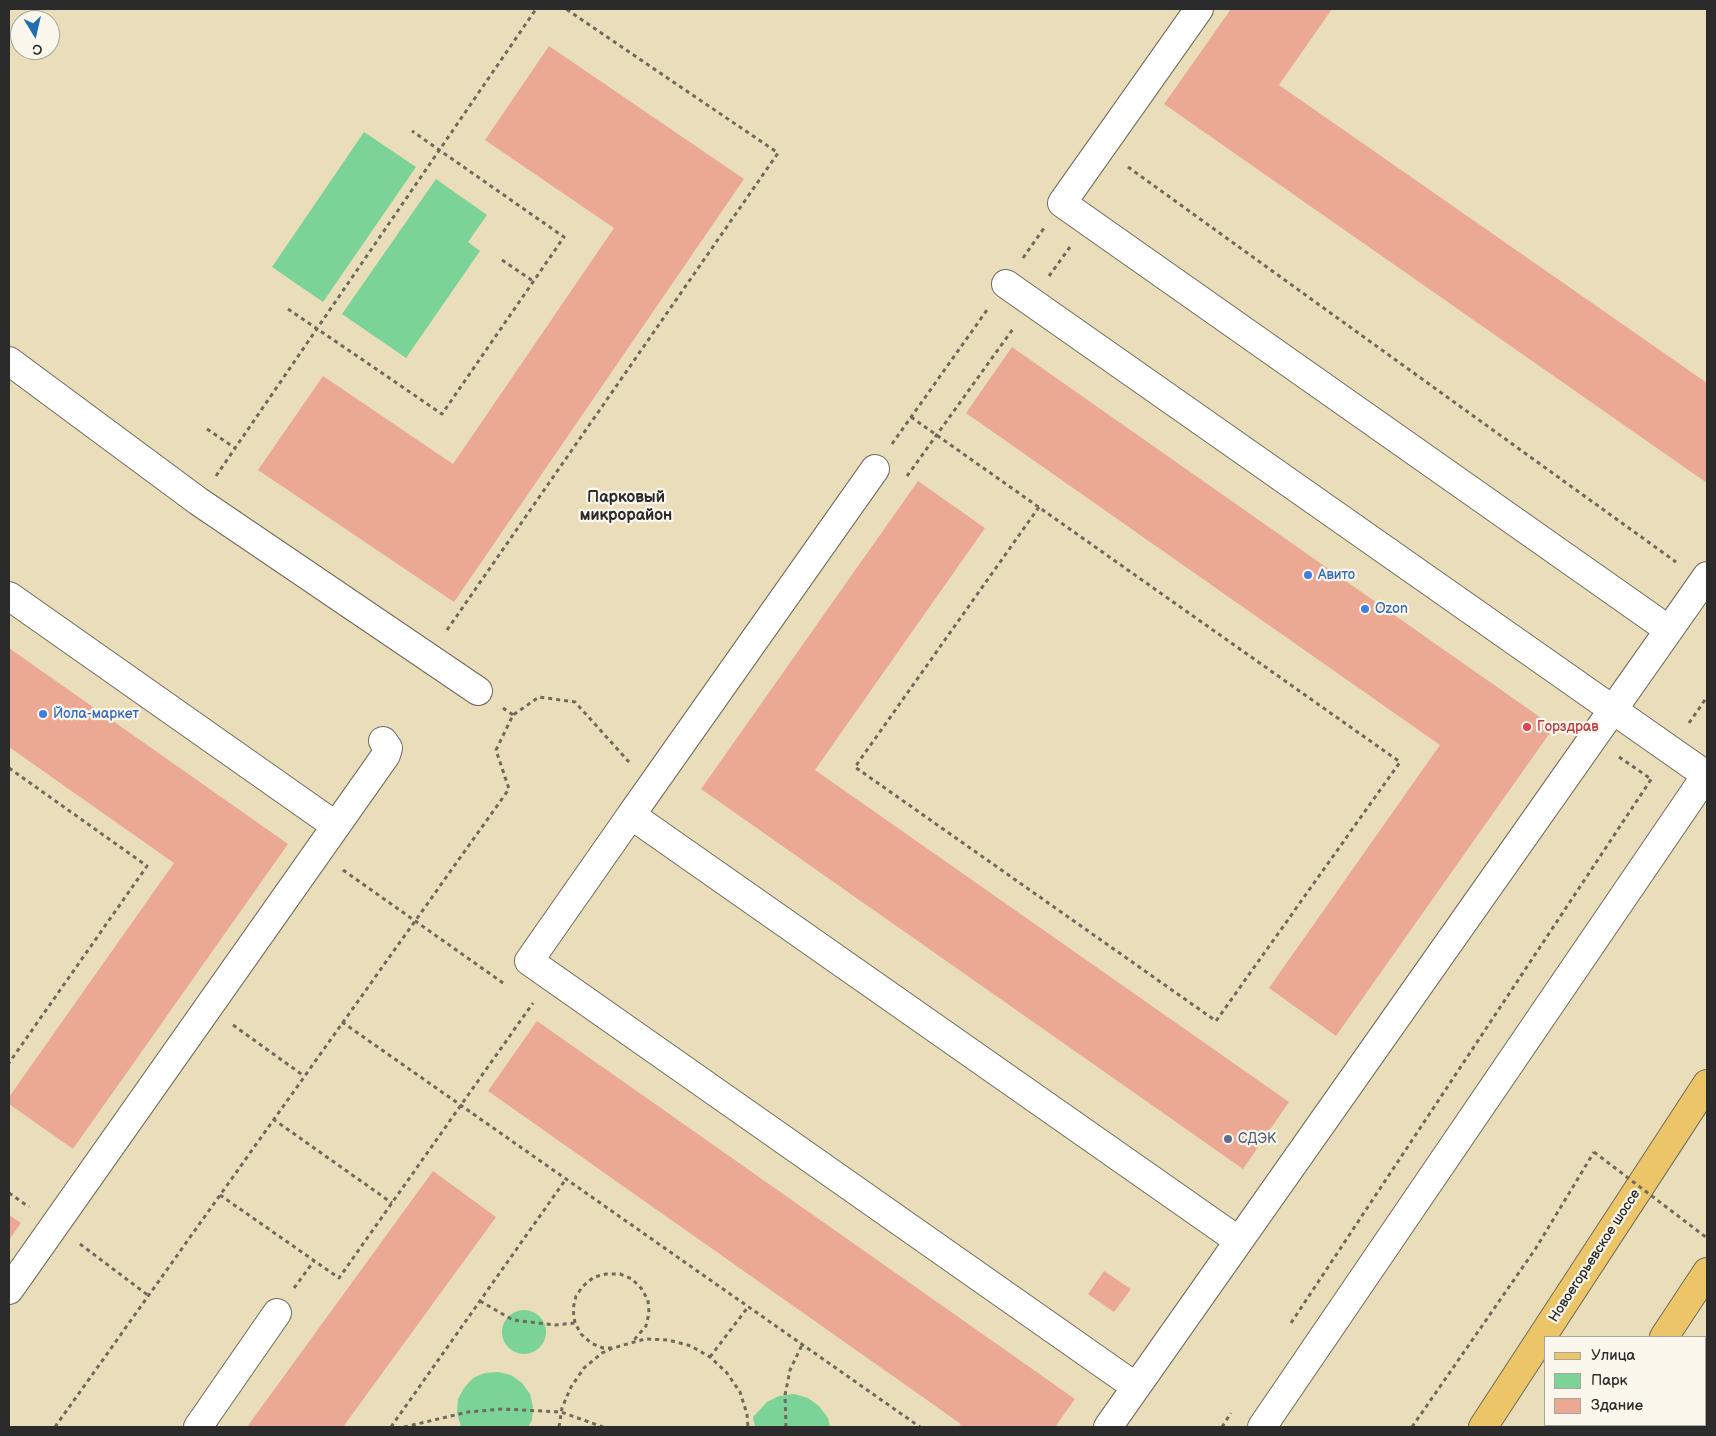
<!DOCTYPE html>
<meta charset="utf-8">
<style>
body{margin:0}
#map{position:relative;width:1716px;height:1436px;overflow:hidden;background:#e9deb9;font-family:"Balsamiq Sans",sans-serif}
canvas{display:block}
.frame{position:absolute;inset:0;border:10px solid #2b2b2b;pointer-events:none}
.legend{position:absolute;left:1544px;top:1336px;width:162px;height:90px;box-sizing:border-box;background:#fbf7ec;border:1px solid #a8a59f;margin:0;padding:6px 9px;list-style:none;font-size:15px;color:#2b2b2b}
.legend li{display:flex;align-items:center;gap:10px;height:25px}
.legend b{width:25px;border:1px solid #a8a59f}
.north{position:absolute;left:10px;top:10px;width:50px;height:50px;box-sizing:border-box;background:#fbf7ec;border:1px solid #a8a59f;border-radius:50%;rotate:171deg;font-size:14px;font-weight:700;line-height:20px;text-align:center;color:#2b2b2b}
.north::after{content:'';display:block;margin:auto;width:18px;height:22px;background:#1f6fb2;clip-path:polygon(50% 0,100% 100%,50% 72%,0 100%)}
</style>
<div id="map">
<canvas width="1716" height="1436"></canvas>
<div class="frame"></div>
<ul class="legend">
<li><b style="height:6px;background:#ecc569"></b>Улица</li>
<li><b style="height:14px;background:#7bd397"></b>Парк</li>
<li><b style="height:14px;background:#eba994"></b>Здание</li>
</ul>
<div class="north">С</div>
</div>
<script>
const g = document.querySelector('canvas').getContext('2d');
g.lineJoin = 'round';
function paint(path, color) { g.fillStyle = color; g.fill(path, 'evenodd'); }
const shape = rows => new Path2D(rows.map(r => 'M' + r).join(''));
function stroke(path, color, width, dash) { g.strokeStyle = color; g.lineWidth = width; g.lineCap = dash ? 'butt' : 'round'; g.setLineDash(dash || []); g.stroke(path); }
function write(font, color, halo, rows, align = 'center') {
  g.font = font + ' "Balsamiq Sans",sans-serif'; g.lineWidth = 4.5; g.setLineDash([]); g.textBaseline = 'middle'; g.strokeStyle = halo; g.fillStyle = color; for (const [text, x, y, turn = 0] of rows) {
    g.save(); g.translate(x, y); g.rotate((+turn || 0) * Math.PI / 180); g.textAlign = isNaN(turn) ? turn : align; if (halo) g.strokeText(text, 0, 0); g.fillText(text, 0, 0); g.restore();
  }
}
paint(shape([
 [364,132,416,167,323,302,272,267],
 [436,179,487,215,468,242,480,251,406,358,342,314],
 '502 1332a22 22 0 1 1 44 0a22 22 0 1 1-44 0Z',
 [498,1372,511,1375,522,1383,530,1394,533,1407,532,1420,528,1427,461,1427,457,1413,458,1399,464,1388,473,1378,485,1373],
 [794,1394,808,1398,819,1406,828,1418,830,1427,755,1427,753,1417,767,1402,779,1396]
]), '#7bd397');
paint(shape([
 [1231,9,1332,9,1279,85,1707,383,1707,483,1164,104],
 [549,46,744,179,454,602,258,470,323,376,453,464,614,228,485,140],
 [1012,347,1554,727,1336,1036,1269,988,1440,745,966,413],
 [918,481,985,528,815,770,1289,1102,1243,1169,701,789],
 [9,648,288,844,73,1149,9,1104,9,1097,174,863,9,747],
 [537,1021,1075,1399,1055,1427,958,1427,961,1424,488,1091],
 [433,1171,496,1217,343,1427,247,1427],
 [9,1215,21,1223,9,1240],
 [1104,1271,1131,1289,1114,1312,1088,1294]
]), '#eba994');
const minor = shape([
 [1199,9,1062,203,1669,630],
 [1006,284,1706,775],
 [9,361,198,501,478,691],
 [875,469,631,815,1239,1241],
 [9,596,336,826],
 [631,815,529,961,1136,1387],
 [9,1290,386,755,388,748,383,741],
 [198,1427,277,1313],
 [1108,1427,1707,576],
 [1262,1427,1707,774]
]);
const major = shape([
 [1664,1337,1707,1272],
 [1483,1427,1707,1084],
 [1603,1427,1605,1425]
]);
stroke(minor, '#6e6a5d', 30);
stroke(major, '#6e6a5d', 30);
stroke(shape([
 [1128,167,1676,562],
 [1023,258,1044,228],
 [502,260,533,281],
 [1049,276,1070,247],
 [288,309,442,414,564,237,412,131],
 [911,417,1400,762,1216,1021,855,767,1039,507],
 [207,429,235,448],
 [892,444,987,310],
 [216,476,536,9],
 [907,476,1013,329],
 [447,630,778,153,566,9],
 [503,708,513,715],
 [1689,723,1707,697],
 [1619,757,1651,779],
 [9,768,147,866,9,1063],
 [343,870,503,983],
 [342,1022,920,1427],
 [233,1025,304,1076],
 [273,1119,392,1203],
 [9,1193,29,1207],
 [220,1195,339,1278,533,1003],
 [80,1244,149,1296],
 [294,1288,314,1261],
 [480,1301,513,1320,555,1325,575,1323],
 [1291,1323,1652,778],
 [612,1348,603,1348,591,1343,581,1334,575,1323,573,1309,576,1296,583,1286,594,1277,606,1274,620,1274,632,1279,641,1288,648,1300,649,1313,646,1326,633,1341],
 [710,1357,748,1307],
 [1705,1368,1707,1364],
 [1705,1411,1707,1410],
 [55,1427,509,789,496,750,513,715,539,697,575,702,629,762],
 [391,1427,566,1179],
 [404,1427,468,1412,502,1409,561,1412,603,1427],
 [559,1427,562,1408,571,1387,584,1368,602,1353,613,1348,645,1339,668,1340,691,1346,710,1357,727,1373,740,1392,747,1414,748,1427],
 [786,1427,785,1395,790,1370,802,1345],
 [1222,1427,1231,1413],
 [1412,1427,1536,1248,1594,1152],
 [1665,1427,1667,1425],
 [1675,1427,1680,1425]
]), '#6e6a5d', 3, [4, 4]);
stroke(minor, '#fff', 28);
stroke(major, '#ecc569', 28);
stroke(shape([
 [1594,1152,1707,1238]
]), '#6e6a5d', 3, [4, 4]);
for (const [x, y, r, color] of [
 [1308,575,5,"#3f7fe0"],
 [1365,609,5,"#3f7fe0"],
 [43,714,5,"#3f7fe0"],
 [1527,727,5,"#e0444e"],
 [1228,1139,5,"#5c6f8a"]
]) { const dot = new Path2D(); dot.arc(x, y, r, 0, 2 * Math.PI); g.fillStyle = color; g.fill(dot); stroke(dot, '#fbf7ec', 2); }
write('14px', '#366cbe', '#fbf7ec', [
 ["Авито",1318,575],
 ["Ozon",1375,609],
 ["Йола-маркет",53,714]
], 'left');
write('14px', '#be3a42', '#fbf7ec', [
 ["Горздрав",1537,727]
], 'left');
write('14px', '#4e5e75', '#fbf7ec', [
 ["СДЭК",1238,1139]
], 'left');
write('14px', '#2b2b2b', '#fbf7ec', [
 ["Новоегорьевское шоссе",1595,1256,-57]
]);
write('bold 16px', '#2b2b2b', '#fbf7ec', [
 ["Парковый",626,498],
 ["микрорайон",626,516]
]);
</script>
